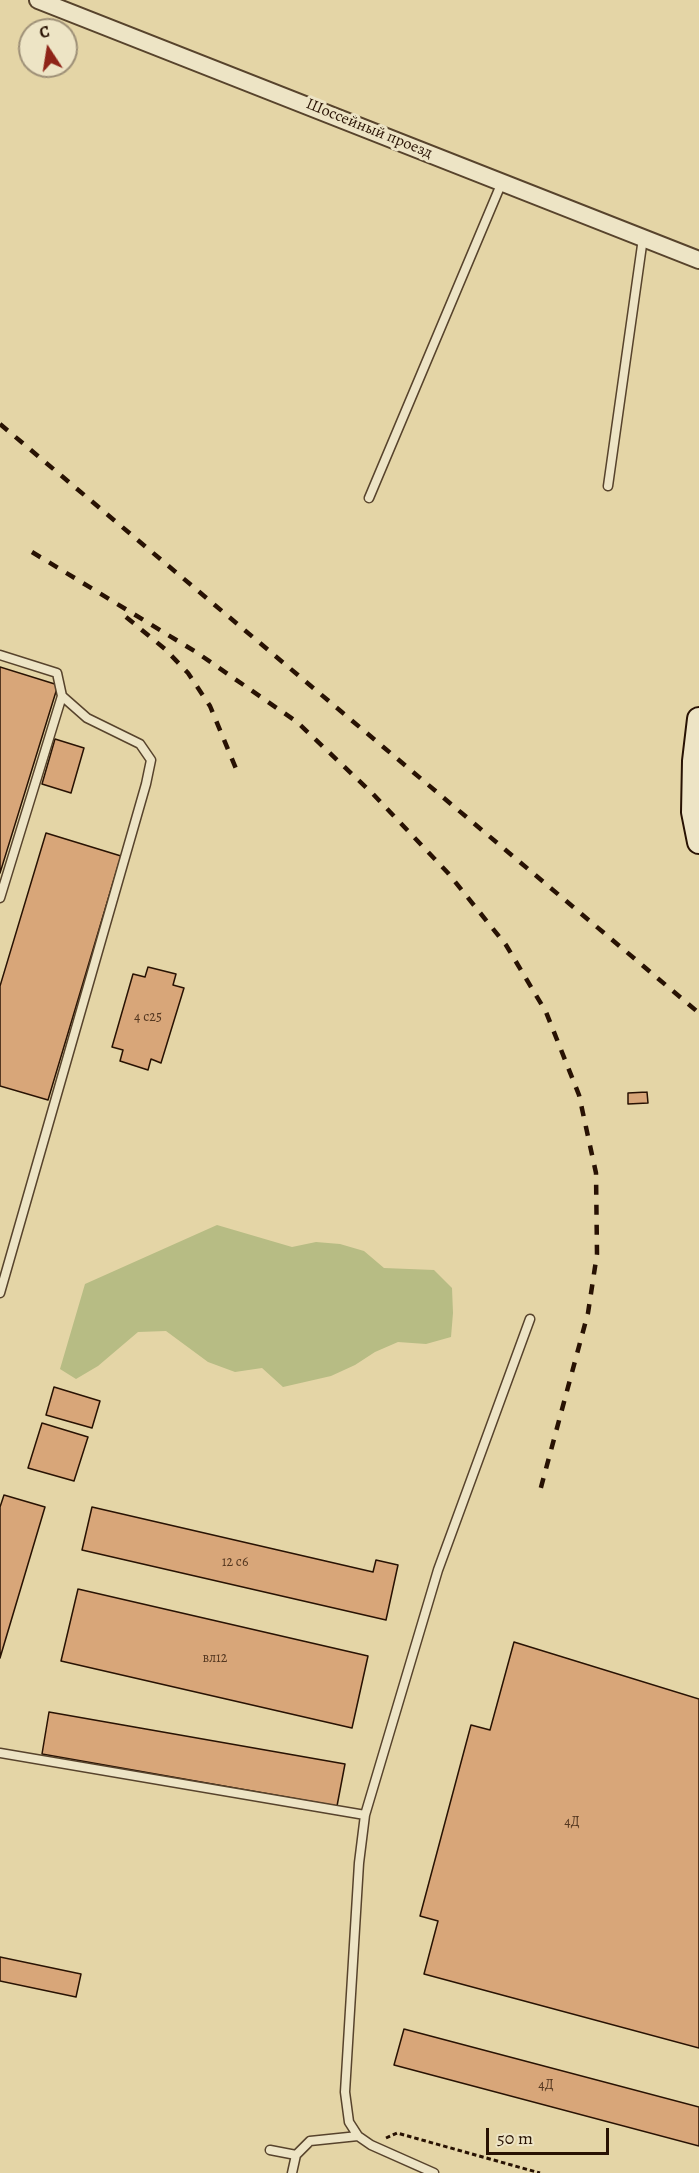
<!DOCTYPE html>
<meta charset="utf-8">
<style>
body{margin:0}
#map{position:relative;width:699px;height:2173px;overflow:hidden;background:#e4d5a6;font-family:Alegreya,serif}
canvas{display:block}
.north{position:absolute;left:18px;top:18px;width:60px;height:60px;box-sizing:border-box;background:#ede4c5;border:2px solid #9e9077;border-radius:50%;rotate:348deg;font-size:16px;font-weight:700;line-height:24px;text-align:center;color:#281203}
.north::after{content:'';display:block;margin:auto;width:21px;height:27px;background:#8f2418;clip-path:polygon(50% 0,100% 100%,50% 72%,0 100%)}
.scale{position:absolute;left:486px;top:2128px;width:123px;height:27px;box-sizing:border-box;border:3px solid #281203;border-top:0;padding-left:8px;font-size:18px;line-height:21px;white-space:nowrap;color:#281203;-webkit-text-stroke:4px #ede4c5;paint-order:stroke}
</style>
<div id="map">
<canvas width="699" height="2173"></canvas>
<div class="north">С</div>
<div class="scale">50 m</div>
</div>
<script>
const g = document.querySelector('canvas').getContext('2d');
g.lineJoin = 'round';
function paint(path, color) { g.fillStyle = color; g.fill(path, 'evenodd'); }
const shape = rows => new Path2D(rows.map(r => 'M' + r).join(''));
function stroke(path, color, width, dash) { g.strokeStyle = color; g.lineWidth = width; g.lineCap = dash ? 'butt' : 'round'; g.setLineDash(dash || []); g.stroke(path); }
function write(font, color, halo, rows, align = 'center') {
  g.font = font + ' Alegreya,serif'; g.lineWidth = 6; g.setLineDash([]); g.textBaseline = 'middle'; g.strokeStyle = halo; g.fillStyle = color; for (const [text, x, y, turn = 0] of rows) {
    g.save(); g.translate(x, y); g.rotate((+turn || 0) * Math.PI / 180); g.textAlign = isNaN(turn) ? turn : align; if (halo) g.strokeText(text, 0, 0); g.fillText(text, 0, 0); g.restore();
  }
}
paint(shape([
 [217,1225,292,1247,316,1242,340,1244,364,1251,384,1268,434,1270,452,1288,453,1313,451,1337,426,1344,398,1342,375,1352,355,1365,331,1376,283,1387,262,1368,235,1372,208,1362,166,1331,138,1332,98,1366,76,1379,60,1369,85,1284]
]), '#b7bc84');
const building = shape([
 [0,667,58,685,0,873,0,667],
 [55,739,84,748,71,793,42,784,55,739],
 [46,833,121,856,48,1100,0,1086,0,986,46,833],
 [148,967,176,974,173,985,184,988,161,1063,151,1059,148,1070,120,1061,123,1050,112,1047,133,974,145,977,148,967],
 [647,1092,648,1103,628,1104,628,1093,647,1092],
 [54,1387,100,1401,92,1428,46,1415,54,1387],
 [42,1423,88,1437,74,1481,28,1468,42,1423],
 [4,1495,45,1507,0,1658,0,1507,4,1495],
 [92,1507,373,1572,376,1560,398,1565,386,1620,82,1550,92,1507],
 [78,1589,368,1656,352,1728,61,1661,78,1589],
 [514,1642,699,1699,699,2048,424,1974,438,1921,420,1916,471,1725,490,1730,514,1642],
 [49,1712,345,1764,337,1806,42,1754,49,1712],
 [0,1957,81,1974,76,1997,0,1981,0,1957],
 [404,2029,699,2107,699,2146,394,2065,404,2029]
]);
paint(building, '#d8a679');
stroke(building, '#281203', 1.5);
const service = shape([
 [608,486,643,238],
 [369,498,502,182],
 [0,655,57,673,62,696,87,718,140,744,151,760,146,784,0,1293],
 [0,898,62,696],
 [0,1753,365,1815],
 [270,2150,296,2155],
 [292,2173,296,2155,310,2141,358,2136],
 [434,2173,371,2145,358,2136,349,2122,345,2092,359,1863,365,1815,438,1570,530,1319]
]);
const minor = shape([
 [38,0,699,260]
]);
const secondary = shape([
 [699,719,694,761,693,812,699,842]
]);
stroke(service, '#57432c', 11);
stroke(minor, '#57432c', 20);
stroke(secondary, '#281203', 26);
stroke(shape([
 [386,2138,397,2133,540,2173]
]), '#281203', 3, [4.5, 3]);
stroke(service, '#ede4c5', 8);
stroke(minor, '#ede4c5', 16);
stroke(secondary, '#ede4c5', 22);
stroke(shape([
 [0,424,699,1013],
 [32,552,196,652,297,722,373,794,448,873,506,945,546,1012,579,1095,596,1173,597,1254,588,1313,540,1491],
 [126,617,165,649,188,673,210,706,237,771]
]), '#281203', 4.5, [10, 10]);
write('14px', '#543720', null, [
 ["4 с25",148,1018],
 ["12 с6",235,1563],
 ["вл12",215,1659],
 ["4Д",572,1823],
 ["4Д",546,2086]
]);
write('16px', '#281203', '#ede4c5', [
 ["Шоссейный проезд",369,129,22]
]);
</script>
